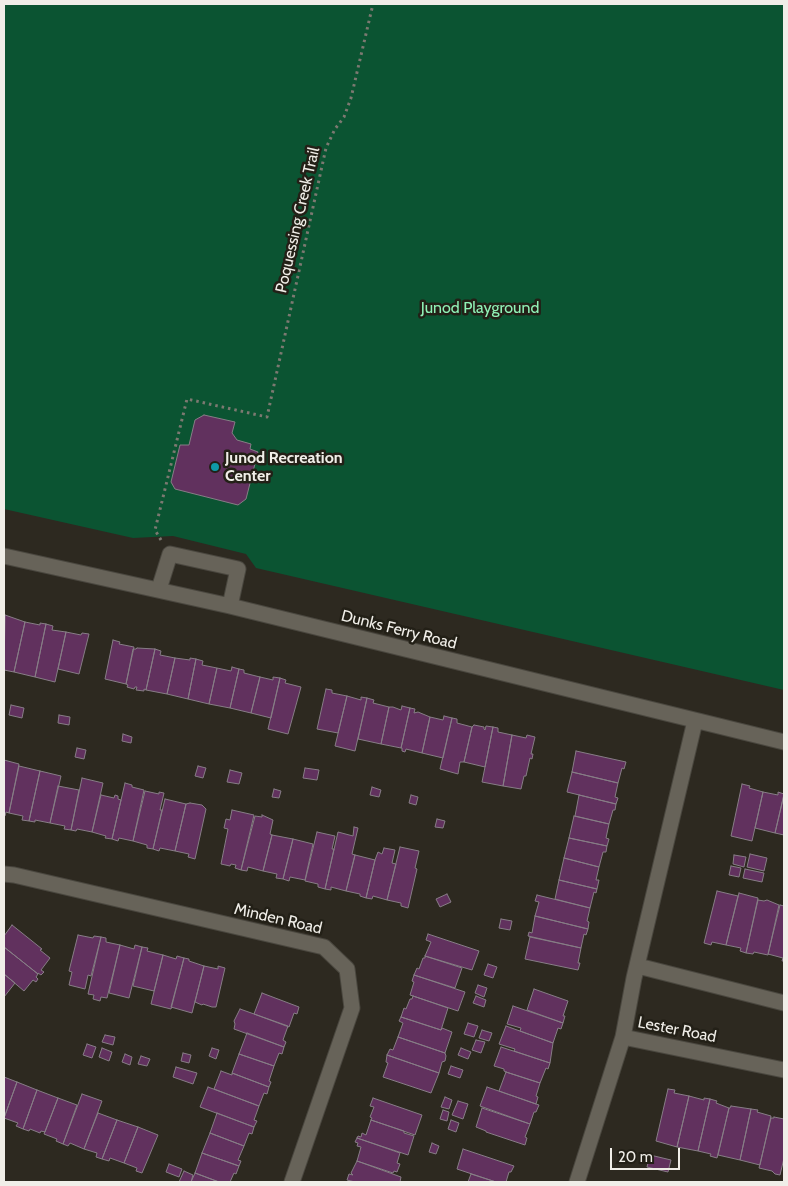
<!DOCTYPE html>
<style>
body{margin:0}
#map{position:relative;width:788px;height:1186px;overflow:hidden;background:#2d2920;font-family:Cabin,sans-serif}
canvas{display:block}
.frame{position:absolute;inset:0;border:5px solid #f0eee8;pointer-events:none}
.scale{position:absolute;left:610px;top:1148px;width:70px;height:22px;box-sizing:border-box;border:2px solid #f0eee8;border-top:0;padding-left:6px;font-size:15px;line-height:18px;white-space:nowrap;color:#f0eee8;-webkit-text-stroke:4px #232017;paint-order:stroke}
</style>
<div id="map">
<canvas width="788" height="1186"></canvas>
<div class="frame"></div>
<div class="scale">20 m</div>
</div>
<script>
const g = document.querySelector('canvas').getContext('2d');
g.lineJoin = 'round';
function paint(path, color) { g.fillStyle = color; g.fill(path, 'evenodd'); }
const shape = rows => new Path2D(rows.map(r => 'M' + r).join(''));
function stroke(path, color, width, dash) { g.strokeStyle = color; g.lineWidth = width; g.lineCap = dash ? 'butt' : 'round'; g.setLineDash(dash || []); g.stroke(path); }
function write(font, color, halo, rows, align = 'center') {
  g.font = font + ' Cabin,sans-serif'; g.lineWidth = 5; g.setLineDash([]); g.textBaseline = 'middle'; g.strokeStyle = halo; g.fillStyle = color; for (const [text, x, y, turn = 0] of rows) {
    g.save(); g.translate(x, y); g.rotate((+turn || 0) * Math.PI / 180); g.textAlign = isNaN(turn) ? turn : align; if (halo) g.strokeText(text, 0, 0); g.fillText(text, 0, 0); g.restore();
  }
}
paint(shape([
 [4,4,784,4,784,690,256,568,246,554,173,536,133,538,4,509]
]), '#0b5432');
const building = shape([
 [204,415,235,422,232,433,237,440,251,444,250,449,258,452,246,499,238,505,175,489,171,482,180,445,189,445,195,420,204,415],
 [5,615,25,622,14,672,4,670,5,615],
 [25,622,40,625,40,623,46,624,35,677,14,672,25,622],
 [46,624,53,626,52,630,66,632,55,682,35,677,46,624],
 [66,632,81,635,82,633,89,634,79,674,58,669,66,632],
 [113,640,120,642,119,644,134,647,126,684,105,679,113,640],
 [137,648,155,649,146,690,144,689,144,691,136,690,137,687,135,687,134,689,127,687,128,685,126,684,133,649,136,649,137,648],
 [155,649,161,651,160,655,175,658,167,694,146,690,155,649],
 [175,658,190,660,190,658,196,659,188,699,167,694,175,658],
 [196,659,203,661,202,665,217,668,209,704,188,699,196,659],
 [232,667,239,669,230,708,209,704,217,668,231,671,232,667],
 [239,669,244,670,244,673,260,677,251,713,230,708,239,669],
 [260,677,273,680,273,677,280,678,271,718,251,713,260,677],
 [280,678,286,680,285,683,301,687,288,734,268,729,280,678],
 [326,689,332,690,332,693,347,696,338,733,317,729,326,689],
 [347,696,361,700,361,697,367,698,355,751,335,746,347,696],
 [367,698,374,700,373,703,389,707,381,744,358,739,367,698],
 [11,705,24,708,22,718,9,715,11,705],
 [402,706,410,708,401,748,381,744,389,707,393,707,401,710,402,706],
 [410,708,415,709,414,713,418,712,430,717,422,753,406,749,405,752,402,751,402,748,401,748,410,708],
 [59,715,70,717,69,725,58,723,59,715],
 [444,716,452,718,443,758,422,753,430,717,443,720,444,716],
 [452,718,457,719,457,723,472,727,464,762,460,762,458,774,440,769,452,718],
 [474,725,484,727,484,729,485,730,486,726,493,727,485,767,464,762,472,727,474,725],
 [493,727,498,728,498,732,512,735,503,786,482,782,493,727],
 [123,734,132,737,131,743,122,741,123,734],
 [512,735,526,738,527,735,535,737,531,754,533,754,532,759,530,758,526,776,524,776,521,789,503,786,512,735],
 [77,748,86,750,84,759,75,757,77,748],
 [576,751,626,762,624,769,622,768,618,783,572,772,576,751],
 [4,760,19,764,9,813,6,812,5,816,4,815,4,760],
 [19,766,40,771,29,821,22,820,23,816,9,813,19,766],
 [198,766,206,768,203,778,195,776,198,766],
 [305,768,319,770,317,780,303,778,305,768],
 [230,770,242,773,239,784,227,782,230,770],
 [40,771,61,776,50,823,35,820,35,822,29,821,40,771],
 [572,772,618,783,615,797,618,798,616,804,567,792,572,772],
 [82,778,103,783,92,832,77,829,76,831,71,830,82,778],
 [125,783,132,785,132,787,144,790,133,841,119,838,118,841,112,839,125,783],
 [742,784,750,786,749,788,763,792,752,841,731,836,742,784],
 [58,786,79,790,71,830,64,829,65,826,50,823,58,786],
 [372,787,381,790,379,797,370,795,372,787],
 [274,789,281,791,279,798,272,797,274,789],
 [145,791,159,794,159,792,164,793,160,810,162,810,153,849,147,848,147,845,133,841,145,791],
 [763,792,778,795,778,792,784,794,775,833,755,828,763,792],
 [101,795,114,798,115,795,118,796,118,799,121,800,112,839,105,838,106,836,92,832,101,795],
 [411,795,418,797,416,805,409,803,411,795],
 [579,795,616,804,615,810,613,810,609,824,575,816,579,795],
 [784,795,784,835,775,833,784,795],
 [165,799,186,804,175,851,160,848,159,851,153,849,165,799],
 [190,803,202,805,206,809,195,859,188,857,189,854,175,851,186,804,190,803],
 [232,810,254,815,241,870,235,868,236,865,231,864,230,866,221,864,228,829,224,828,226,819,230,820,232,810],
 [262,815,273,820,270,834,272,835,263,871,248,867,247,871,241,870,255,816,262,817,262,815],
 [574,816,609,824,606,838,609,839,607,846,569,838,574,816],
 [437,819,445,821,443,828,435,827,437,819],
 [354,827,358,828,352,854,355,855,346,891,331,887,331,890,325,889,338,832,353,836,354,827],
 [317,832,335,836,332,849,334,849,325,889,318,887,318,884,305,881,317,832],
 [272,835,293,839,283,879,276,878,277,874,263,871,272,835],
 [569,838,607,846,606,852,603,852,599,867,564,858,569,838],
 [293,839,313,844,305,880,290,877,289,881,283,879,293,839],
 [400,847,419,851,415,868,417,869,408,908,401,906,401,903,387,900,400,847],
 [384,848,395,850,392,863,396,864,387,900,373,896,372,899,366,898,375,860,378,852,382,854,384,848],
 [750,854,767,858,764,871,747,867,750,854],
 [355,855,375,860,366,898,360,896,360,894,346,891,355,855],
 [734,855,746,857,744,867,733,864,734,855],
 [564,858,599,867,596,880,599,880,597,889,559,880,564,858],
 [731,866,741,868,739,877,729,875,731,866],
 [745,869,764,873,762,882,743,878,745,869],
 [559,880,597,889,596,893,594,892,590,908,555,899,559,880],
 [717,891,738,896,726,945,712,942,711,945,704,943,717,891],
 [739,893,758,898,746,953,740,951,741,948,726,945,739,893],
 [447,894,451,902,440,907,436,899,447,894],
 [537,895,590,908,587,921,589,922,588,929,535,916,539,902,535,901,537,895],
 [758,900,764,901,767,900,779,905,768,955,754,952,753,954,746,953,758,900],
 [780,905,784,906,784,961,782,961,783,958,768,954,780,905],
 [535,916,588,929,586,935,584,934,581,948,528,936,529,932,532,933,535,916],
 [501,919,512,921,510,930,499,928,501,919],
 [12,925,42,949,40,950,50,958,41,970,44,972,41,975,38,973,38,974,4,947,4,936,12,925],
 [428,934,479,951,472,970,425,956,431,942,426,940,428,934],
 [78,935,93,938,94,936,101,937,91,976,88,975,85,989,69,985,72,972,69,971,78,935],
 [101,937,106,938,106,942,120,945,107,998,101,997,100,1001,93,999,94,995,88,994,101,937],
 [530,937,581,948,578,963,580,963,578,970,525,959,530,937],
 [120,945,134,949,135,945,142,947,129,998,109,993,120,945],
 [4,947,38,974,36,977,38,979,36,982,33,980,24,991,4,974,4,947],
 [142,947,148,948,147,951,163,955,154,991,133,986,142,947],
 [163,955,176,959,177,956,184,958,171,1009,151,1004,163,955],
 [425,956,462,968,455,988,414,975,417,968,419,969,423,958,425,958,425,956],
 [184,958,189,959,189,961,204,966,192,1013,171,1007,184,958],
 [488,964,497,967,493,978,484,975,488,964],
 [204,966,218,969,218,966,225,968,216,1007,212,1007,203,1004,202,1005,195,1002,204,966],
 [4,974,15,983,4,997,4,974],
 [414,975,465,992,458,1011,410,995,414,982,412,981,414,975],
 [478,985,487,988,484,997,475,993,478,985],
 [534,989,568,1001,563,1016,565,1016,563,1023,527,1010,534,989],
 [262,993,299,1007,297,1014,294,1013,289,1027,254,1014,262,993],
 [413,996,448,1008,441,1030,401,1017,404,1008,406,1009,410,999,412,999,413,996],
 [476,996,486,1000,484,1007,473,1003,476,996],
 [513,1006,563,1023,561,1029,558,1028,553,1043,520,1031,521,1028,507,1024,513,1006],
 [240,1009,288,1026,283,1040,286,1042,284,1047,234,1029,235,1024,234,1021,240,1009],
 [401,1017,441,1030,442,1028,452,1032,445,1053,398,1037,403,1023,399,1021,401,1017],
 [468,1023,478,1026,474,1037,464,1034,468,1023],
 [506,1026,553,1043,550,1063,514,1051,515,1049,499,1044,506,1026],
 [482,1030,492,1033,489,1041,479,1038,482,1030],
 [247,1033,284,1047,282,1054,279,1053,274,1066,239,1054,247,1033],
 [105,1035,115,1037,113,1045,102,1042,105,1035],
 [398,1037,445,1053,446,1056,445,1061,442,1062,439,1073,387,1055,390,1049,393,1050,398,1037],
 [476,1040,485,1042,481,1053,472,1050,476,1040],
 [87,1044,96,1047,92,1058,83,1055,87,1044],
 [501,1047,550,1063,548,1069,546,1068,540,1083,506,1072,504,1071,504,1069,494,1066,501,1047],
 [102,1048,112,1052,109,1061,99,1057,102,1048],
 [212,1048,219,1050,216,1059,209,1056,212,1048],
 [461,1048,471,1052,468,1059,458,1055,461,1048],
 [183,1053,191,1055,189,1063,181,1061,183,1053],
 [125,1054,132,1057,130,1065,122,1062,125,1054],
 [239,1054,274,1066,269,1081,271,1082,269,1087,232,1073,239,1054],
 [387,1055,439,1073,431,1093,383,1077,388,1063,386,1062,387,1055],
 [141,1056,150,1059,147,1066,138,1064,141,1056],
 [451,1066,463,1070,460,1078,448,1074,451,1066],
 [176,1067,197,1073,193,1084,173,1077,176,1067],
 [221,1071,232,1075,232,1073,269,1087,267,1094,264,1093,259,1106,214,1089,221,1071],
 [506,1072,540,1083,536,1096,538,1097,536,1104,499,1091,506,1072],
 [4,1077,17,1082,4,1118,4,1077],
 [17,1082,37,1090,23,1129,16,1126,18,1123,4,1118,17,1082],
 [208,1087,259,1106,254,1120,257,1121,254,1127,200,1107,208,1087],
 [487,1087,539,1105,536,1112,534,1112,530,1124,480,1106,487,1087],
 [668,1089,675,1090,674,1093,689,1096,677,1147,656,1141,668,1089],
 [37,1090,58,1098,45,1132,41,1131,40,1133,30,1129,29,1131,23,1129,37,1090],
 [82,1094,102,1101,84,1149,70,1143,68,1146,63,1144,82,1094],
 [689,1096,704,1100,704,1098,710,1099,698,1151,677,1147,689,1096],
 [445,1097,452,1100,449,1109,441,1107,445,1097],
 [58,1098,77,1105,63,1144,56,1141,57,1139,44,1134,58,1098],
 [373,1098,422,1115,415,1135,371,1120,372,1118,370,1117,374,1107,370,1106,373,1098],
 [710,1099,717,1101,716,1103,729,1108,717,1158,710,1156,711,1154,698,1151,710,1099],
 [458,1101,468,1104,463,1119,452,1115,458,1101],
 [731,1106,751,1109,740,1160,718,1155,729,1108,730,1108,731,1106],
 [482,1108,530,1124,525,1137,527,1138,525,1145,486,1132,486,1131,476,1127,482,1108],
 [751,1109,758,1110,757,1112,771,1116,760,1165,740,1160,751,1109],
 [443,1110,449,1112,447,1121,440,1119,443,1110],
 [98,1113,117,1120,102,1159,96,1157,97,1153,84,1149,98,1113],
 [217,1113,254,1127,252,1134,249,1133,244,1146,210,1133,217,1113],
 [774,1117,784,1119,784,1158,780,1175,775,1174,772,1171,759,1168,771,1118,774,1118,774,1117],
 [117,1120,138,1127,124,1163,110,1158,109,1161,102,1159,117,1120],
 [371,1120,404,1131,404,1133,414,1136,408,1155,357,1138,358,1136,361,1137,362,1133,366,1135,371,1120],
 [451,1120,459,1123,456,1132,448,1129,451,1120],
 [138,1127,158,1135,142,1173,136,1171,137,1168,124,1163,138,1127],
 [210,1133,244,1146,238,1160,241,1161,239,1166,202,1153,210,1133],
 [357,1138,400,1153,397,1163,400,1164,397,1172,394,1171,393,1173,357,1161,361,1147,357,1146,358,1143,355,1142,357,1138],
 [432,1143,439,1146,436,1154,429,1152,432,1143],
 [463,1149,514,1166,511,1172,509,1172,506,1182,496,1182,457,1169,463,1149],
 [202,1153,239,1166,236,1174,234,1173,230,1182,219,1182,195,1173,202,1153],
 [650,1155,671,1160,668,1172,647,1167,650,1155],
 [357,1161,401,1177,400,1182,355,1182,347,1180,349,1174,353,1175,351,1173,357,1161],
 [169,1164,182,1169,179,1177,166,1172,169,1164],
 [184,1171,193,1175,191,1182,179,1182,184,1171],
 [195,1173,219,1182,191,1182,195,1173],
 [471,1174,496,1182,468,1182,471,1174]
]);
paint(building, '#61315e');
stroke(building, '#877d86', 1);
const minor = shape([
 [4,556,230,606,784,742],
 [159,589,170,554,220,565,238,569,230,606],
 [4,874,14,875,324,947,347,969,352,1008,292,1182],
 [638,966,784,1003],
 [623,1037,784,1070],
 [577,1182,623,1037,634,978,695,721]
]);
stroke(minor, '#4a473f', 17);
stroke(shape([
 [161,540,155,530,187,399,267,417,326,148,335,129,344,117,351,98,373,4]
]), '#7c7971', 3, [2.5, 4]);
stroke(minor, '#676359', 15);
for (const [x, y, r, color] of [
 [215,467,5,"#0f9aa8"]
]) { const dot = new Path2D(); dot.arc(x, y, r, 0, 2 * Math.PI); g.fillStyle = color; g.fill(dot); stroke(dot, '#232017', 2); }
write('16px', '#f0eee8', '#232017', [
 ["Poquessing Creek Trail",298,220,-77],
 ["Dunks Ferry Road",399,630,14],
 ["Minden Road",278,919,13],
 ["Lester Road",677,1030,11]
]);
write('16px', '#90f2b7', '#232017', [
 ["Junod Playground",480,308]
]);
write('bold 16px', '#f0eee8', '#232017', [
 ["Junod Recreation",225,458],
 ["Center",225,476]
], 'left');
</script>
